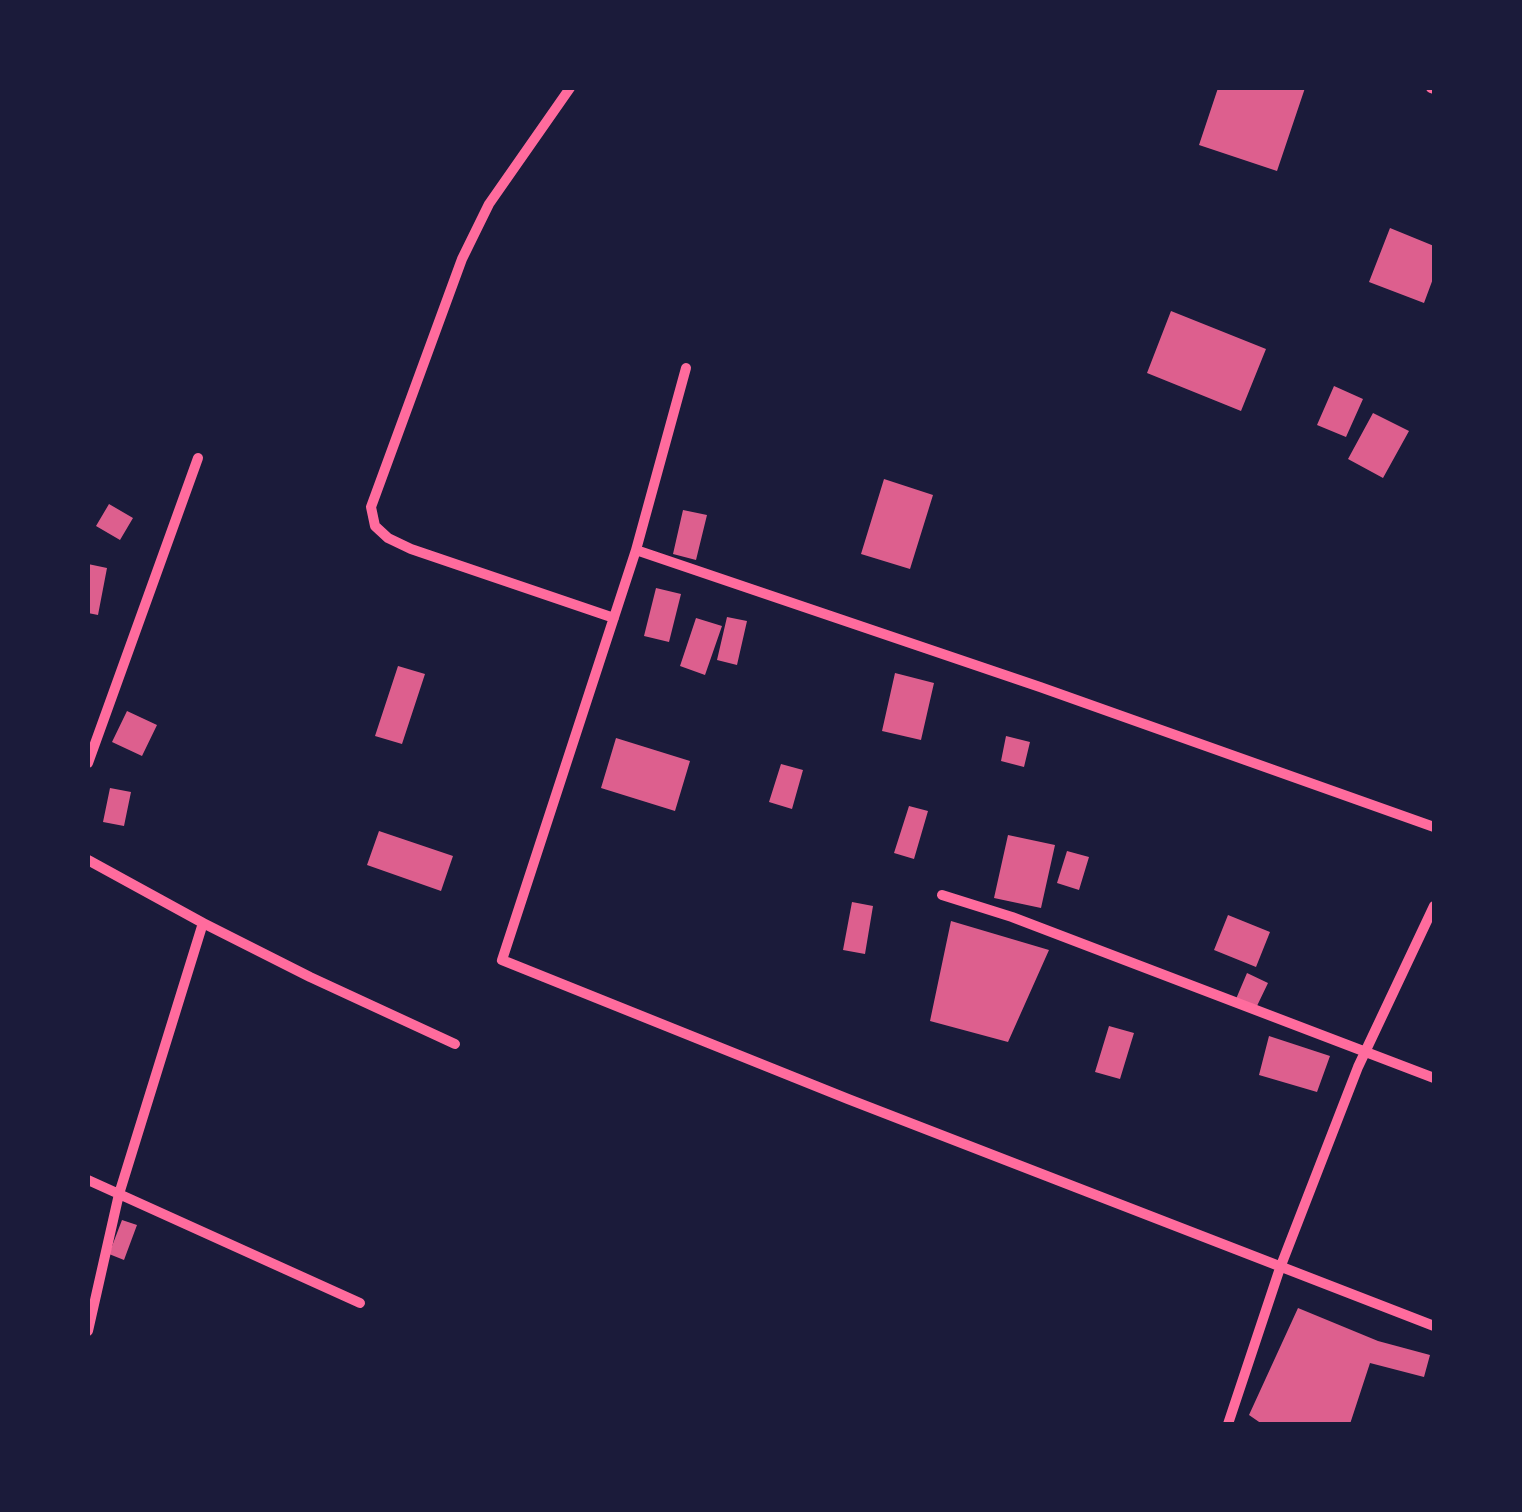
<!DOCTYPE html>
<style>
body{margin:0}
#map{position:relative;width:1522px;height:1512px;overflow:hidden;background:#1b1b3a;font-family:"Fira Sans",sans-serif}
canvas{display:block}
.frame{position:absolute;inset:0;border:90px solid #1b1b3a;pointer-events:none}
</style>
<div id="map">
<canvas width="1522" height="1512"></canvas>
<div class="frame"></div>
</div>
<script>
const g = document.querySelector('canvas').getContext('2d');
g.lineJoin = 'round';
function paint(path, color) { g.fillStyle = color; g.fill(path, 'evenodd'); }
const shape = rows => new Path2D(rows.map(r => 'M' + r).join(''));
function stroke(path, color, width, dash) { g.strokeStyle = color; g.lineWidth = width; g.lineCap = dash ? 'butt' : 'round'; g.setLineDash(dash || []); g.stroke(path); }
paint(shape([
 [1218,88,1305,88,1277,171,1199,145],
 [1390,228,1434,246,1434,276,1424,303,1369,282],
 [1171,311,1266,349,1241,411,1147,373],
 [1334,386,1363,399,1346,437,1317,425],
 [1373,413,1409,431,1383,478,1348,459],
 [884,479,933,495,910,569,861,554],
 [109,504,133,518,120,540,96,526],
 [683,510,707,515,696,560,673,554],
 [88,564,107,568,98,615,88,613],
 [656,588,681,594,669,642,644,636],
 [727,617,747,621,737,665,717,660],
 [696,618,722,626,705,675,680,666],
 [398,666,425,674,402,744,375,736],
 [895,673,934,683,921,740,882,731],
 [127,711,157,725,142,756,112,742],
 [1006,736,1030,742,1024,767,1001,761],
 [616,738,690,761,675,811,601,788],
 [781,764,803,770,792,809,769,802],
 [110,788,131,792,124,826,103,822],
 [909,806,928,811,914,859,894,853],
 [379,831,453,856,441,891,367,865],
 [1008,835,1055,845,1041,908,994,898],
 [1067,851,1089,857,1079,890,1057,883],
 [852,902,873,906,865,954,843,950],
 [1228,915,1270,932,1256,967,1214,950],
 [951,921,1049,950,1008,1042,930,1021],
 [1247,973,1268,983,1256,1008,1236,999],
 [1109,1026,1134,1033,1120,1079,1095,1072],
 [1269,1036,1330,1056,1317,1092,1259,1075],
 [122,1220,137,1225,124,1260,109,1254],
 [1298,1308,1378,1341,1430,1355,1424,1377,1370,1363,1350,1424,1262,1424,1249,1415]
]), '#dd5f8e');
stroke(shape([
 [570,88,489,204,462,259,371,507,375,526,388,538,411,549,614,618],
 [1431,88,1434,89],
 [636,550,686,368],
 [88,763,198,458],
 [1434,827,1040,687,636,550,502,960,848,1099,1434,1326],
 [88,860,203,923],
 [942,895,1012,917,1434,1078],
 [88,1180,360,1303],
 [88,1331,119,1194,203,923,310,977,455,1044],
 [1228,1424,1280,1268,1358,1067,1434,906]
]), '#ff6b9d', 10);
</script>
